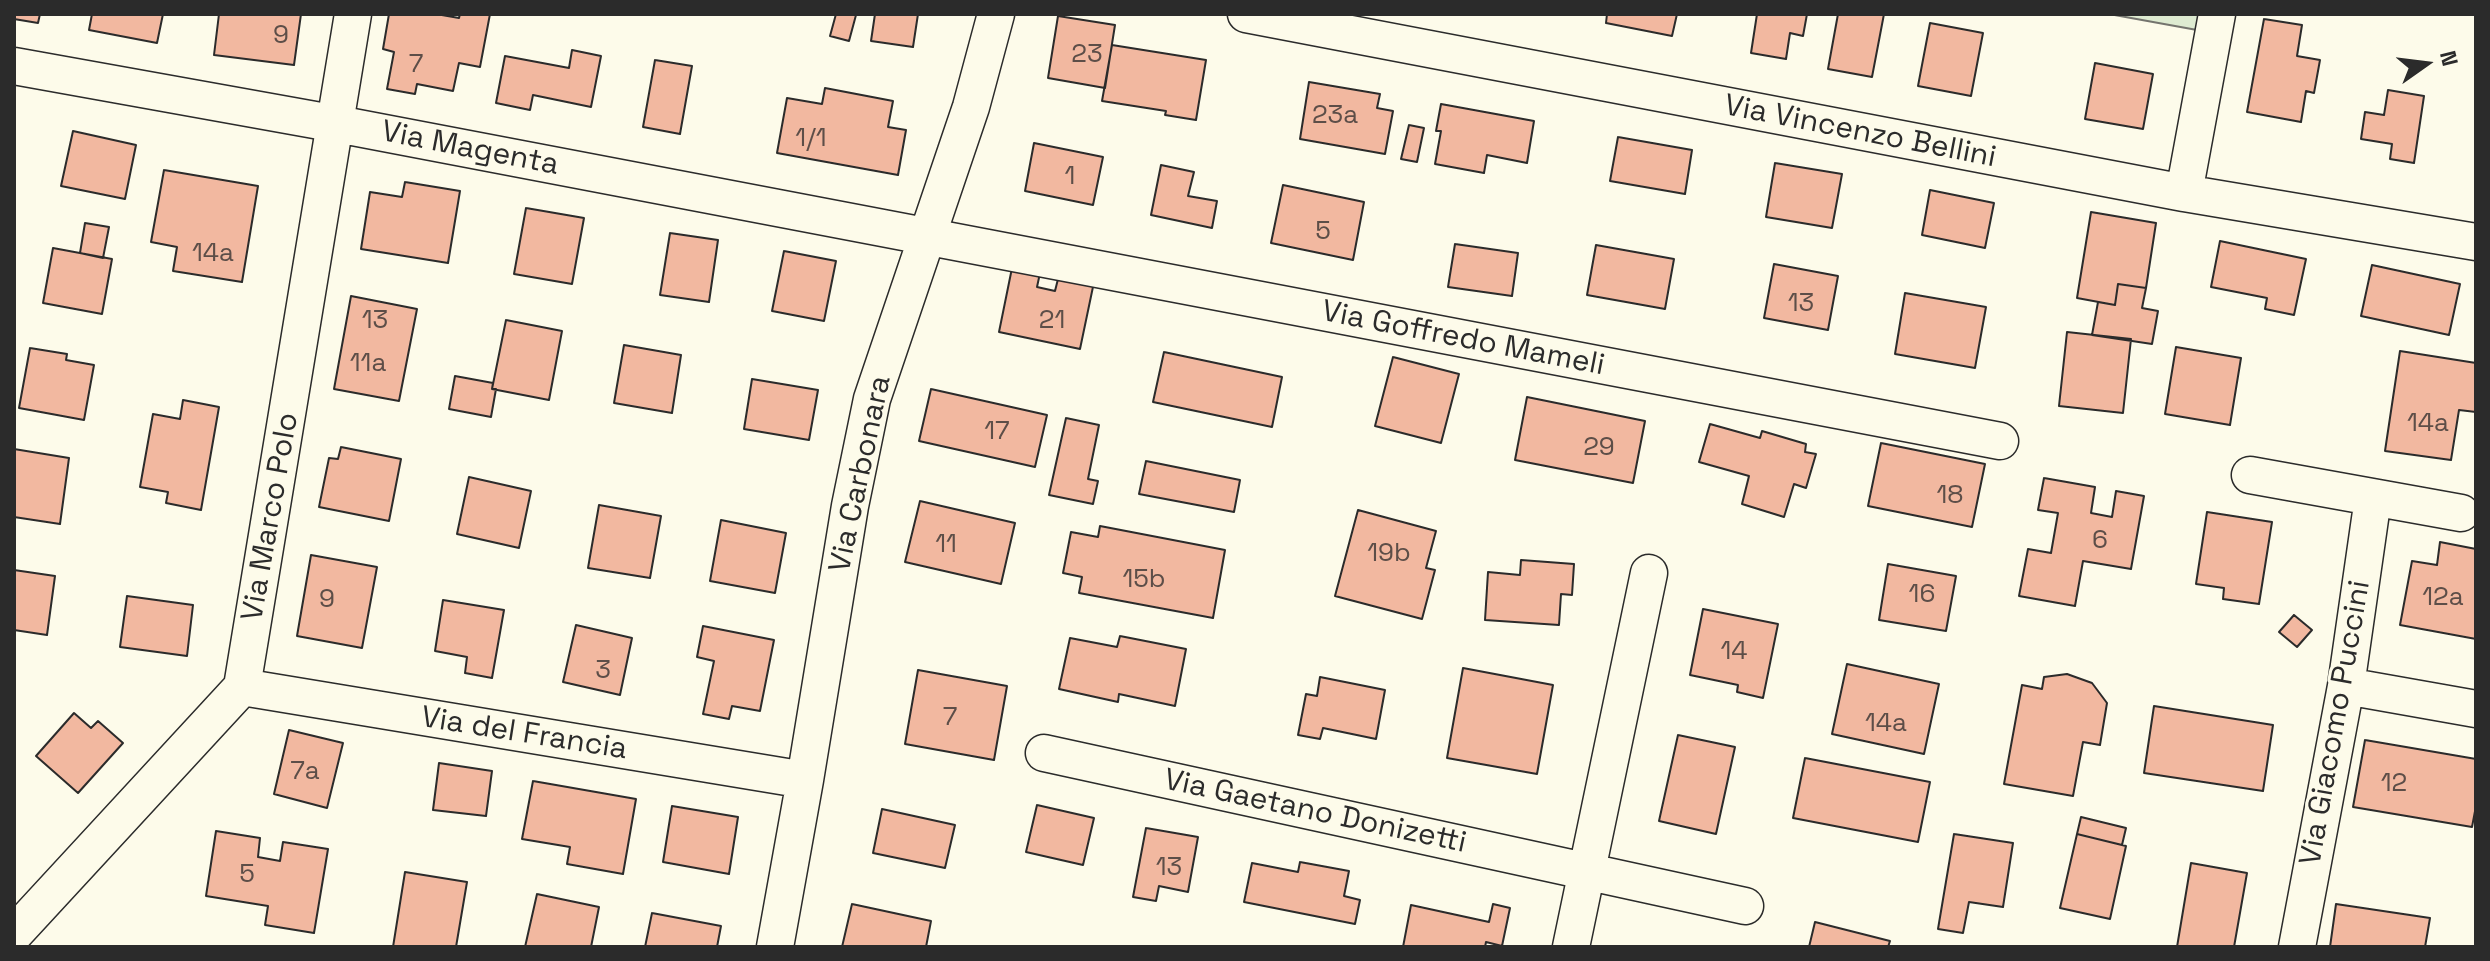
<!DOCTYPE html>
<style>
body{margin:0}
#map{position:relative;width:2490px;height:961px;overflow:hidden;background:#fdfbea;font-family:"Space Grotesk",sans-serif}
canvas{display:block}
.frame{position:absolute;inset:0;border:16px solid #2b2b2b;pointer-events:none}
.north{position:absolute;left:2386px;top:24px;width:80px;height:80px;-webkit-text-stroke:6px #fdfbea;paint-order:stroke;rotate:76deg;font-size:22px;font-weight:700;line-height:32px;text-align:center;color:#2b2b2b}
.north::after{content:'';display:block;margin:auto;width:28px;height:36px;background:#2b2b2b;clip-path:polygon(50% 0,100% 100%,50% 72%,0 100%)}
</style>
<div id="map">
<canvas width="2490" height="961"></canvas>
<div class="frame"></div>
<div class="north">N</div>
</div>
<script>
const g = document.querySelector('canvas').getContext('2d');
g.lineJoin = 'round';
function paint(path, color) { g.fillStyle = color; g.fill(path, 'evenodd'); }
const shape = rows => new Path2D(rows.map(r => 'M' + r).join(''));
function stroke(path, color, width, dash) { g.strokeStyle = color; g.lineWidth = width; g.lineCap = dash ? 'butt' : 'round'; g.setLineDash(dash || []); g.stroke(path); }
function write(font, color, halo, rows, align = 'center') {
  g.font = font + ' "Space Grotesk",sans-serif'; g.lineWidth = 6; g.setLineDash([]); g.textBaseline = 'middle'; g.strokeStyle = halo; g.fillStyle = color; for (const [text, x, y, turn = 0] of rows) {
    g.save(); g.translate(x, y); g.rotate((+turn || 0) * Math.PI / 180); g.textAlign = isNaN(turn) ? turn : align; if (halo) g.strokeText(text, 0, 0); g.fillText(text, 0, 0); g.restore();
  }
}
const green = shape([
 [2109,14,2211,14,2208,32,2109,14]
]);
paint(green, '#deebd1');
stroke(green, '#74746e', 2);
const building = shape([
 [14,14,40,14,38,23,14,19,14,14],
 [92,14,163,14,157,43,89,30,92,14],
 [219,14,301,14,294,65,214,55,219,14],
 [389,14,436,14,459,18,460,14,490,14,480,67,459,63,453,91,417,84,415,94,387,89,394,52,383,49,389,14],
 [836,14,856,15,849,41,830,36,836,14],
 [875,14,918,14,913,47,871,41,875,14],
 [1607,14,1677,14,1672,36,1606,23,1607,14],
 [1757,14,1807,14,1803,36,1790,33,1786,59,1751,53,1757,14],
 [1838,14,1884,14,1872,77,1828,69,1838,14],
 [1058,16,1115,25,1105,88,1048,78,1058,16],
 [2264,19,2302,25,2297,56,2320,60,2314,93,2306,91,2301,122,2247,112,2264,19],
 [1930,23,1983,33,1971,96,1918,86,1930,23],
 [1112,45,1206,60,1196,120,1165,115,1166,111,1102,101,1112,45],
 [572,50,601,56,591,107,533,95,530,110,496,103,505,56,569,68,572,50],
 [655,60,692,66,680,134,643,127,655,60],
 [2095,63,2153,74,2143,129,2085,119,2095,63],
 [1309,82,1380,94,1377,108,1393,111,1385,154,1300,139,1309,82],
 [825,88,893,101,888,127,906,130,898,175,777,153,787,98,822,104,825,88],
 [2388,90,2424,96,2414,163,2390,159,2392,144,2361,139,2365,112,2384,115,2388,90],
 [1441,104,1534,121,1527,163,1487,155,1484,173,1435,164,1441,131,1436,131,1441,104],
 [1409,125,1424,128,1417,162,1401,159,1409,125],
 [73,131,136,145,125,199,61,186,73,131],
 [1618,137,1692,150,1685,194,1610,181,1618,137],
 [1034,143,1103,157,1093,205,1025,191,1034,143],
 [1775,163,1842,174,1832,228,1766,217,1775,163],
 [1161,165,1194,172,1188,196,1217,201,1212,228,1151,215,1161,165],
 [164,170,258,186,242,282,173,271,177,247,151,242,164,170],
 [405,182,460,191,448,263,361,249,370,192,402,197,405,182],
 [1283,185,1364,202,1353,260,1271,243,1283,185],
 [1930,190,1994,203,1985,248,1922,235,1930,190],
 [526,208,584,218,572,284,514,274,526,208],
 [2091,212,2156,223,2146,288,2118,284,2115,305,2077,298,2091,212],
 [85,223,109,227,103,258,80,253,85,223],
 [670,233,718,240,709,302,660,295,670,233],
 [2220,241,2306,259,2294,315,2265,309,2267,298,2211,287,2220,241],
 [1455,244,1518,253,1512,296,1448,287,1455,244],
 [1596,245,1674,259,1665,309,1587,295,1596,245],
 [53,248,112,259,102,314,43,303,53,248],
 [784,251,836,261,824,321,772,311,784,251],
 [1774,264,1838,276,1828,330,1764,318,1774,264],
 [2372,265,2460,284,2449,335,2361,316,2372,265],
 [1012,268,1040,273,1037,287,1055,291,1059,275,1094,282,1080,349,999,332,1012,268],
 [2118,284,2146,288,2142,308,2158,311,2152,344,2092,335,2098,302,2115,305,2118,284],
 [1905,293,1986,307,1975,368,1895,354,1905,293],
 [351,296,417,309,399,401,334,389,351,296],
 [506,320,562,331,549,400,492,389,506,320],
 [2067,332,2131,339,2123,413,2059,406,2067,332],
 [624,345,681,355,672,413,614,403,624,345],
 [2176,347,2241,358,2230,425,2165,414,2176,347],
 [30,348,67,354,66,360,94,365,84,420,19,408,30,348],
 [2400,351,2476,363,2476,412,2459,410,2451,460,2385,451,2400,351],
 [1164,352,1282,377,1272,427,1153,402,1164,352],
 [1393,357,1459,374,1441,443,1375,426,1393,357],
 [455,376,493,383,492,389,496,389,491,417,449,409,455,376],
 [752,379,818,390,809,440,744,429,752,379],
 [931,389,1047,415,1035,467,919,441,931,389],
 [1527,397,1645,421,1633,483,1515,460,1527,397],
 [183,400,219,407,201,510,166,503,168,492,140,487,153,414,180,419,183,400],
 [1066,418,1099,425,1088,479,1098,481,1093,504,1049,495,1066,418],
 [1710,424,1760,438,1762,431,1806,444,1805,452,1816,454,1806,488,1794,484,1784,517,1742,504,1749,476,1699,462,1710,424],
 [1881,443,1985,464,1972,527,1868,506,1881,443],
 [341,447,401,459,389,521,319,507,329,458,338,459,341,447],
 [14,449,69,458,60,524,14,517,14,449],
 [1146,461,1240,480,1234,512,1139,494,1146,461],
 [469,477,531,491,519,548,457,534,469,477],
 [2044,478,2095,487,2091,513,2112,517,2116,491,2144,496,2131,569,2083,561,2075,606,2019,596,2028,549,2051,553,2058,513,2038,510,2044,478],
 [920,501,1015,523,1001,584,905,562,920,501],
 [599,505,661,516,650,578,588,568,599,505],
 [1358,510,1436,531,1426,568,1435,570,1422,619,1335,596,1358,510],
 [2207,512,2272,522,2259,604,2223,599,2224,588,2196,584,2207,512],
 [721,520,786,533,775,593,710,581,721,520],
 [1100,526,1225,550,1213,618,1079,593,1082,577,1063,573,1071,532,1098,537,1100,526],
 [2440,542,2476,549,2476,639,2400,625,2412,561,2437,565,2440,542],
 [311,555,377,567,362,648,297,636,311,555],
 [1521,560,1574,564,1572,595,1561,594,1559,625,1485,620,1488,572,1520,575,1521,560],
 [1888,564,1956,576,1946,631,1879,620,1888,564],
 [14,570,55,576,47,635,14,630,14,570],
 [127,596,193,605,187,656,120,647,127,596],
 [443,600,504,610,492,678,465,673,467,657,435,651,443,600],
 [1703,609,1778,624,1763,698,1737,692,1738,685,1690,675,1703,609],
 [2294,615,2312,630,2297,647,2279,632,2294,615],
 [576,625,632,638,620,695,563,682,576,625],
 [703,626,774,640,760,711,732,706,729,719,703,714,714,661,697,657,703,626],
 [1120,636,1186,649,1175,706,1119,694,1118,702,1059,689,1070,638,1117,647,1120,636],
 [1847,664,1939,684,1924,754,1832,734,1847,664],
 [1463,668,1553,685,1537,774,1447,758,1463,668],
 [918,670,1007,686,994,760,905,744,918,670],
 [2067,674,2092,683,2107,703,2100,745,2083,742,2073,796,2004,784,2022,685,2042,689,2044,677,2067,674],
 [1320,677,1385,690,1376,739,1323,728,1320,739,1298,735,1306,694,1317,696,1320,677],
 [2154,706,2273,725,2263,791,2144,773,2154,706],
 [74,713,91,728,98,721,123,743,78,793,36,756,74,713],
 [289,730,343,743,327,808,274,794,289,730],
 [1678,735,1735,747,1716,834,1659,821,1678,735],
 [2365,740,2476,759,2476,806,2472,827,2353,807,2365,740],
 [1805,758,1930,782,1918,842,1793,818,1805,758],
 [439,763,492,771,486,816,433,810,439,763],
 [533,781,636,799,623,874,567,864,570,847,522,839,533,781],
 [1037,805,1094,818,1083,865,1026,852,1037,805],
 [672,806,738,817,729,874,663,862,672,806],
 [882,809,955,825,945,868,873,853,882,809],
 [2081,817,2126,828,2122,845,2077,834,2081,817],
 [1146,828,1198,837,1188,892,1159,886,1156,901,1133,897,1146,828],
 [216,831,260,838,258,857,280,861,283,842,328,849,314,933,265,925,268,906,206,896,216,831],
 [1954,834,2013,843,2003,907,1969,902,1963,933,1938,929,1954,834],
 [2077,834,2126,846,2110,919,2060,908,2077,834],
 [1300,862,1349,871,1344,896,1360,900,1355,924,1244,902,1252,863,1298,872,1300,862],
 [2191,863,2247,873,2234,947,2177,947,2191,863],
 [405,872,467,882,456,947,393,947,405,872],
 [537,894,599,907,591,947,525,947,537,894],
 [852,904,931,921,926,947,842,947,852,904],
 [1493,904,1510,908,1502,946,1486,942,1485,947,1403,947,1411,905,1489,922,1493,904],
 [2336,904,2430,918,2425,947,2330,947,2336,904],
 [652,913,721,926,717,947,645,947,652,913],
 [1815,922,1890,941,1888,947,1809,947,1815,922]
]);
paint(building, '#f2b8a0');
stroke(building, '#2b2b2b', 2);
const minor = shape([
 [1246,14,2184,193,2476,242],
 [14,66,337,124,2000,441],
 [2184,193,2217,14],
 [2250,475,2461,513],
 [2346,686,2476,709],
 [242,687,805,780],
 [1044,753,1745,906],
 [14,934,242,687,353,14],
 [775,947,805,780,850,506,872,399,971,107,996,14],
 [1571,947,1649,573],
 [2297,947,2346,686,2373,498]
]);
stroke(minor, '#2b2b2b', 39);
stroke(minor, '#fdfbea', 36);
write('26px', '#5d4e48', null, [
 ["9",281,36],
 ["23",1087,55],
 ["7",416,65],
 ["23a",1335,116],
 ["1/1",811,139],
 ["1",1070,177],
 ["5",1323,232],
 ["14a",213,254],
 ["13",1801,304],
 ["13",375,321],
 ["21",1052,321],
 ["11a",368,364],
 ["14a",2428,424],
 ["17",997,432],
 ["29",1599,448],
 ["18",1950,496],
 ["6",2100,541],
 ["11",946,545],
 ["19b",1389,554],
 ["15b",1144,580],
 ["16",1922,595],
 ["12a",2443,598],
 ["9",327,600],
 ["14",1734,652],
 ["3",603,671],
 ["7",950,718],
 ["14a",1886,724],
 ["7a",305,772],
 ["12",2394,784],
 ["13",1169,868],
 ["5",247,875]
]);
write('30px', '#2b2b2b', '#fdfbea', [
 ["Via Vincenzo Bellini",1860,132,11],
 ["Via Magenta",470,149,11],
 ["Via Goffredo Mameli",1463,339,11],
 ["Via Carbonara",861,474,-78],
 ["Via Marco Polo",271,517,-80],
 ["Via Giacomo Puccini",2336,723,-80],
 ["Via del Francia",524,734,9],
 ["Via Gaetano Donizetti",1315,812,12]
]);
</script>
